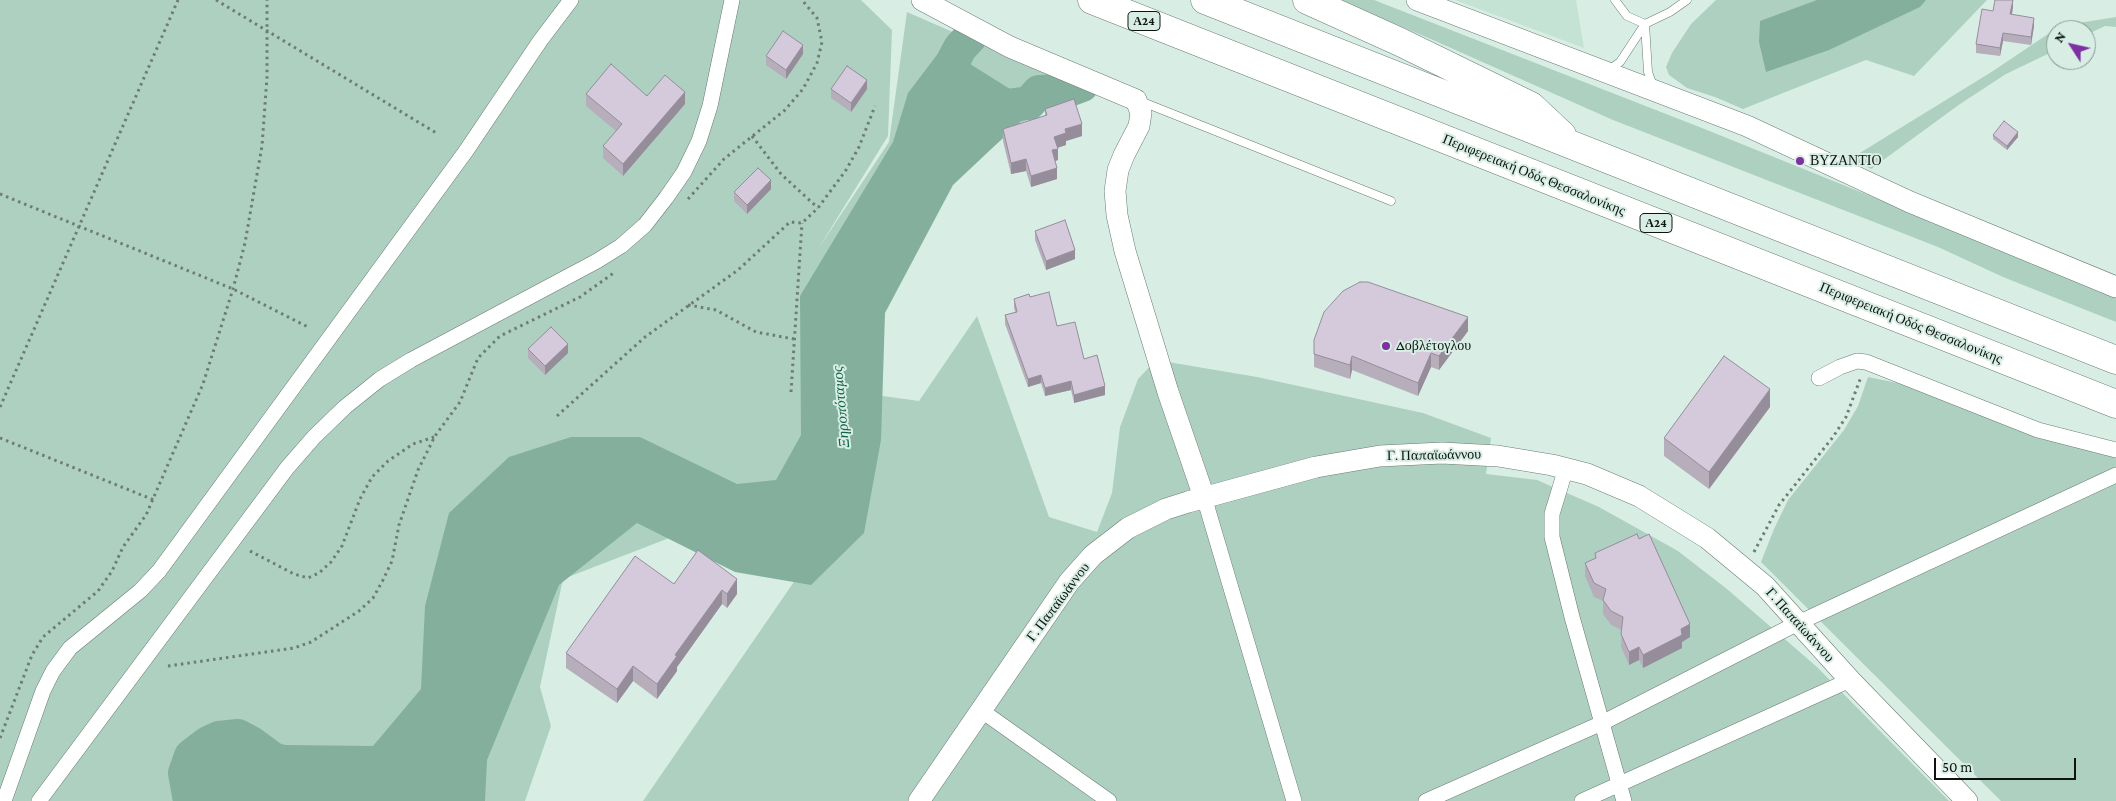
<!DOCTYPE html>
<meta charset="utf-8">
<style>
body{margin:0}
#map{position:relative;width:2116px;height:801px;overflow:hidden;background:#d8eee4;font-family:"Crimson Pro",serif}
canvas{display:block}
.north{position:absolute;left:2046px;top:20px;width:50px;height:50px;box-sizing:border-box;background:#d8eee4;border:1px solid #879790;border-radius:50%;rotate:305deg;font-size:14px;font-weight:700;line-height:20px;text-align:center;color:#0d1411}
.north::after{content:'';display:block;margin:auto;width:18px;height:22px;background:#7d30a1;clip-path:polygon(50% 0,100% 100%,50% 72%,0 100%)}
.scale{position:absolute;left:1934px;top:758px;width:142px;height:22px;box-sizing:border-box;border:2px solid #0d1411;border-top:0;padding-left:6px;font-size:15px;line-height:18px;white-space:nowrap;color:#0d1411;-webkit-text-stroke:4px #d8eee4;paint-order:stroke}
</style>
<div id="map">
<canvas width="2116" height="801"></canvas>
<div class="north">N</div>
<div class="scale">50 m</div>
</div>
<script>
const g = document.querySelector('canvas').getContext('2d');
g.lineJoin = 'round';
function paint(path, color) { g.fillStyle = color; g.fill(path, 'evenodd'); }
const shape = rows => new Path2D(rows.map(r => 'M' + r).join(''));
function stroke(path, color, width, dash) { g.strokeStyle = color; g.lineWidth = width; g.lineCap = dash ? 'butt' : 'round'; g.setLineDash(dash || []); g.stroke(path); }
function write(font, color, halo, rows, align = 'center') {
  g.font = font + ' "Crimson Pro",serif'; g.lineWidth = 4; g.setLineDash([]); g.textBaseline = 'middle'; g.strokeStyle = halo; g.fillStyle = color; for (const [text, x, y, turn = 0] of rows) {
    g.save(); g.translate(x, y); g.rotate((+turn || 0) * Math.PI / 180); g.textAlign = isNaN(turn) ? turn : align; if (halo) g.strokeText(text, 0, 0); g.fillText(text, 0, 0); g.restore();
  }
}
paint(shape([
 [1455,0,1576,0,1584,48]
]), '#c4e3d5');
paint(shape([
 [0,0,861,0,892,30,888,136,818,249,889,142,907,12,1081,88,1034,113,887,234,847,391,919,401,977,316,1049,517,1097,532,1112,493,1120,427,1138,379,1156,360,1257,377,1423,413,1491,438,1486,474,1537,480,1599,507,1678,551,1727,589,1817,667,1949,801,643,801,809,560,677,535,563,579,540,687,551,726,525,801,0,801],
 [1338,0,1374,0,1702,128,1878,199,2116,298,2116,322,2003,277,1938,247,1613,120,1433,40],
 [1716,0,1987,0,1914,76,1866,60,1743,109,1715,97,1687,88,1669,75,1666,67,1672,53,1691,24],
 [2116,17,2116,27,2105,26,2086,35,2086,30,2056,30,2056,50,2006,74,1960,104,1871,169,1850,159,1993,71,2060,26],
 [1868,377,1907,385,2116,453,2116,801,2001,801,1761,562,1774,529,1788,500,1844,430,1858,406]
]), '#aed0c1');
paint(shape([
 [1817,0,1926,0,1920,7,1829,50,1766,72,1759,42,1760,21],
 [943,47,1037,106,953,185,885,313,881,440,864,533,811,585,735,572,637,523,559,585,487,760,485,801,183,801,179,767,201,730,286,745,373,746,421,689,425,606,449,513,509,457,571,437,640,437,737,484,776,480,801,435,800,296,893,142,908,93]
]), '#84af9d');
stroke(shape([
 [971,36,960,48,951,65,955,80,971,89],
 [990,117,1007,106,1029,103,1039,92,1066,91,1082,85],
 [190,801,185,773,191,756,208,743,219,738,238,736,251,743,314,789,336,801]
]), '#84af9d', 34);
const lane = shape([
 [1615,0,1627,16,1645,24],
 [1645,24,1648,72,1653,86],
 [1609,70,1620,62,1645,24,1670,12,1687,0],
 [1140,101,1391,201]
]);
const street = shape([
 [1819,378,1840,367,1857,361,1866,362,2038,430,2116,450],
 [1566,468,1552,514,1552,537,1572,617,1624,801],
 [1204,497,1294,801],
 [982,711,1109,801],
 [4,801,43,691,53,671,70,648,140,591,159,571,466,151,540,41,571,0],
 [39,801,287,468,314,437,345,407,380,379,411,360,597,261,621,246,645,225,666,198,684,172,699,141,710,106,732,0],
 [1426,801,1602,723,1798,623,2116,475],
 [1582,801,1850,680]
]);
const secondary = shape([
 [922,0,1010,47,1136,100,1141,113,1139,126,1124,155,1118,170,1115,191,1117,215,1125,251,1168,392,1204,497],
 [1417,0,1747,126,1910,202,2116,287],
 [919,801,1069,582,1093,555,1128,528,1166,509,1188,502,1316,467,1380,456,1442,453,1498,456,1552,465,1587,474,1639,496,1707,538,1765,586,1850,680,1967,801]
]);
const highway = shape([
 [1092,0,2116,404],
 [1205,0,2116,360],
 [1307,0,1400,42,1531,106,1562,135]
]);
stroke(lane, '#697c74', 9);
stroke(street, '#697c74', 16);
stroke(secondary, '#697c74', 22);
stroke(highway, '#697c74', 29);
stroke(shape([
 [216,0,438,134],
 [752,136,781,174,818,208],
 [0,194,233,289,308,327],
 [688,199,724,159,785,110,803,89,817,63,822,42,817,18,802,0],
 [688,305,716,310,756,332,794,339],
 [791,392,802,223],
 [0,407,178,0],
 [557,416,645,337,738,270,790,222,802,223,818,208,846,170,859,147,875,106],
 [0,438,154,500],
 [250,551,294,574,308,578,319,573,331,562,342,546,360,499,372,477,388,461,413,444,434,437],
 [1754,552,1779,505,1833,437,1846,417,1861,377],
 [168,666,294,648,311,642,359,611,373,598,383,580,392,561,399,525,418,470,435,436,460,402,478,358,500,336,580,297,615,272],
 [0,738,32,655,43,637,98,591,112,571,123,547,146,515,203,384,233,289,245,243,262,146,267,77,267,0]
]), '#6e7c76', 3, [2.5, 4]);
stroke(lane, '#fff', 8);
stroke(street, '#fff', 15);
stroke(secondary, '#fff', 21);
stroke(highway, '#fff', 28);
paint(shape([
 [2013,7,2012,15,2034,26,2031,45,2003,41,2000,56,1976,53,1976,44,1993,11],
 [803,54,786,79,766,65,766,56],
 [831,89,867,89,851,112,831,98],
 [586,94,647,96,685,104,623,176,603,158,603,146,616,131,586,106],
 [1045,109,1082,136,1066,141,1066,145,1057,148,1058,160,1055,161,1057,179,1031,187,1026,171,1011,174,1003,141,1003,129,1045,116],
 [1993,135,2018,137,2007,150,1993,139],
 [771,189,747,214,734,201,734,192],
 [1035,231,1075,259,1046,270,1035,240],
 [1030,297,1057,326,1084,359,1105,395,1074,403,1071,390,1045,396,1041,383,1028,387,1005,324,1005,315,1015,312,1014,308,1014,299],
 [1468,331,1439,370,1431,367,1418,396,1352,370,1350,379,1314,367,1314,340],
 [528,349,568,353,545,375,528,358],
 [1770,407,1709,489,1664,456,1664,438],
 [698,550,737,594,727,608,722,604,677,667,677,671,657,699,633,681,617,703,566,668,566,653,674,584],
 [1595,553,1690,637,1682,642,1682,648,1643,668,1639,660,1629,665,1621,647,1622,630,1611,625,1603,614,1603,601,1594,597,1585,576,1585,563,1595,559]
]), '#b7aebc');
paint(shape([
 [2013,0,2013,7,2010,23,2010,14],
 [2034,18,2034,26,2031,45,2031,37],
 [2003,33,2003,41,2000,56,2000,48],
 [803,45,803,54,786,79,786,70],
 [867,80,867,89,851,112,851,103],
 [685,92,685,104,623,176,623,164],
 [1082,124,1082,136,1066,141,1066,145,1054,149,1054,137,1065,129],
 [2018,132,2018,137,2007,150,2007,146],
 [1058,149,1058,160,1052,162,1052,150],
 [1026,159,1026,171,1011,174,1011,163],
 [1057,168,1057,179,1031,187,1031,176],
 [771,180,771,189,747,214,747,205],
 [1075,250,1075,259,1046,270,1046,261],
 [1468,317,1468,331,1439,370,1439,356],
 [568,344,568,353,545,375,545,366],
 [1431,353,1431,367,1418,396,1418,383],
 [1352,356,1352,370,1350,379,1350,365],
 [1041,375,1041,383,1028,387,1028,379],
 [1071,381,1071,390,1045,396,1045,388],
 [1105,386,1105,395,1074,403,1074,395],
 [1770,389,1770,407,1709,489,1709,472],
 [737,579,737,594,727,608,727,594],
 [722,590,722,604,677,667,677,671,657,699,657,684,675,655],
 [1690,624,1690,637,1682,642,1682,648,1643,668,1643,655,1681,629],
 [1639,647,1639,660,1629,665,1629,652],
 [633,666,633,681,617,703,617,689]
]), '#958d99');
const building = shape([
 [1995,0,2013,0,2010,14,2034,18,2031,37,2003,33,2000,48,1976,44,1982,9,1993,11,1995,0],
 [783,31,803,45,786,70,766,56,783,31],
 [611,64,647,96,665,75,685,92,623,164,603,146,622,124,586,94,611,64],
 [847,66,867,80,851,103,831,89,847,66],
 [1074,99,1082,124,1065,129,1066,133,1054,137,1058,149,1052,150,1057,168,1031,176,1026,159,1011,163,1003,129,1047,115,1045,109,1074,99],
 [2004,121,2018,132,2007,146,1993,135,2004,121],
 [758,168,771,180,747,205,734,192,758,168],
 [1065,220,1075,250,1046,261,1035,231,1065,220],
 [1360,282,1368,282,1468,317,1439,356,1431,353,1418,383,1352,356,1350,365,1314,354,1314,340,1324,312,1343,291,1360,282],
 [1049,292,1057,326,1075,322,1084,359,1097,355,1105,386,1074,395,1071,381,1045,388,1041,375,1028,379,1005,315,1017,312,1014,299,1029,294,1030,297,1049,292],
 [551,327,568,344,545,366,528,349,551,327],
 [1724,356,1770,389,1709,472,1664,438,1724,356],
 [1637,534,1639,539,1649,534,1690,624,1681,629,1682,635,1643,655,1639,647,1629,652,1621,634,1623,617,1611,611,1603,600,1606,589,1594,583,1585,563,1596,558,1595,553,1637,534],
 [698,550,737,579,727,594,722,590,675,655,677,656,657,684,633,666,617,689,566,653,635,556,674,584,698,550]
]);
paint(building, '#d5cadb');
stroke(building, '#958d99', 1);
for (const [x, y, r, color] of [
 [1800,161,5,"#7d30a1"],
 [1386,346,5,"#7d30a1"]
]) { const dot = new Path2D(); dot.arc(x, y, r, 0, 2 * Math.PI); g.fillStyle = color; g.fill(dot); stroke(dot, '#d8eee4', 2); }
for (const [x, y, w] of [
 [1144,21,32],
 [1656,223,32]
]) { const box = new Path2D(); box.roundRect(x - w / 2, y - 9.5, w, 19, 4); g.fillStyle = '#d8eee4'; g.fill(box); stroke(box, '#0d1411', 1); }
write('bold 12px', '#0d1411', null, [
 ["Α24",1144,21],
 ["Α24",1656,223]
]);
write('14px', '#0d1411', '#d8eee4', [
 ["ΒΥΖΑΝΤΙΟ",1810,161],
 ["Δοβλέτογλου",1396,346]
], 'left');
write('14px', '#0d1411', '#d8eee4', [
 ["Περιφερειακή Οδός Θεσσαλονίκης",1534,175,22],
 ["Περιφερειακή Οδός Θεσσαλονίκης",1911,323,22],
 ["Γ. Παπαϊωάννου",1434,455,-1],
 ["Γ. Παπαϊωάννου",1058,602,-53],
 ["Γ. Παπαϊωάννου",1800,625,48]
]);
write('italic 15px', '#13624a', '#d8eee4', [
 ["Ξηροπόταμος",841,407,-95]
]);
</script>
